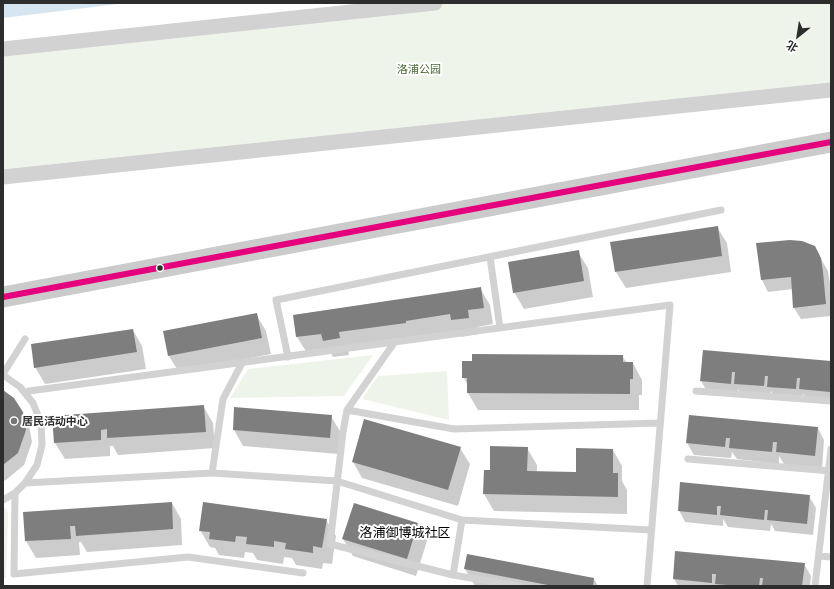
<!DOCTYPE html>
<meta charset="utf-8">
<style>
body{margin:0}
#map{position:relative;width:834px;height:589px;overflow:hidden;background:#fff;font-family:Commissioner,"Noto Sans SC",sans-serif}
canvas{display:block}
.frame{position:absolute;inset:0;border:4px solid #2d2d2d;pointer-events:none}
.north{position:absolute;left:778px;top:16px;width:40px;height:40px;-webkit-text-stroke:3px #fff;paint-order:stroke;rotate:210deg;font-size:11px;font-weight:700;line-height:16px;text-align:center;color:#2d2d2d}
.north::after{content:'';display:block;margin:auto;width:14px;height:18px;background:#2d2d2d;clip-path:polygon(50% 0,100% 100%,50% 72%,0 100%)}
</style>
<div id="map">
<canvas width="834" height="589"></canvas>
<div class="frame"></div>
<div class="north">北</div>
</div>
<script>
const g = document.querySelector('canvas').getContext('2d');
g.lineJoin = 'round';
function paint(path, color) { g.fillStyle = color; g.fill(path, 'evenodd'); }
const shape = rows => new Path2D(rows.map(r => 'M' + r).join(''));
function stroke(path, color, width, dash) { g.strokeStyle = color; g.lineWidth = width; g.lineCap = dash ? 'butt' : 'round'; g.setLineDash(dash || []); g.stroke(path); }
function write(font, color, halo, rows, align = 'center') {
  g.font = font + ' Commissioner,"Noto Sans SC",sans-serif'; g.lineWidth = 4; g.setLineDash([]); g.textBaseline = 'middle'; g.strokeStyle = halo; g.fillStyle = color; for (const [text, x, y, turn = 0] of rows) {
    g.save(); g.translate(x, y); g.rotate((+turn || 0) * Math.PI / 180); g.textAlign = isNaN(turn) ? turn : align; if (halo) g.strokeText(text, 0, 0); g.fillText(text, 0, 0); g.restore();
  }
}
paint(shape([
 [435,3,831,3,831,90,3,177,3,49],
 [373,355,344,396,230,398,248,369],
 [447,371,449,420,362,399,378,376],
 [3,508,6,508,8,514,6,578,3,578]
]), '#eff4ea');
paint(shape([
 [3,3,126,3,3,18]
]), '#d6e5f2');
paint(shape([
 [717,227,727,243,731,272,626,288,616,272],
 [758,244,814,247,828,271,830,284,831,316,801,319,794,308,793,289,768,292,762,280],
 [578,252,588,268,593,297,524,309,514,292],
 [480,288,490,305,493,324,477,327,478,334,461,337,458,331,348,349,349,355,333,357,329,350,307,353,297,337,294,315],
 [256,314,266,331,271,354,179,372,169,356],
 [133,330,142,346,146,369,45,384,35,367],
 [703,351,831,362,831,403,807,401,803,394,802,400,775,398,771,391,770,398,742,395,738,389,737,395,708,393,701,381],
 [622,356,627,363,633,363,642,380,642,395,639,395,639,410,478,410,468,393,468,386,464,378],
 [3,392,14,399,29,425,32,442,24,465,6,480,3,481],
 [203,406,213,423,215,448,118,455,113,446,110,446,110,456,65,459,55,443,54,416],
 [331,416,341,433,339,454,243,446,234,430],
 [690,416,818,428,824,440,822,468,784,464,779,456,779,464,737,459,732,452,731,458,694,455,687,443],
 [460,448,470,464,458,506,362,478,353,462],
 [527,448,537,465,537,472,577,473,613,450,622,466,622,481,627,490,627,514,494,511,484,494,485,471,491,471],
 [681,483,809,496,816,508,813,535,775,531,771,524,770,531,728,527,723,519,723,526,685,522,679,510],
 [172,503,181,519,182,545,87,552,81,542,79,542,80,555,36,558,26,541,24,513],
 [326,520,336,536,332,564,323,563,322,569,296,565,292,558,284,557,283,564,257,560,253,553,245,552,244,558,219,555,215,548,210,547,200,530],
 [417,524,427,541,416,576,353,556,343,539],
 [676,552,804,564,811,576,810,586,678,586,674,579],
 [465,569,594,579,598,586,475,586]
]), '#0003');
paint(shape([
 [718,226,722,256,615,272,610,242],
 [790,240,802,241,815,246,821,258,823,272,826,304,793,308,791,277,761,280,756,243],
 [579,250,584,281,513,293,508,262],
 [481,287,484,308,468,310,469,318,451,320,450,314,406,321,406,323,339,332,340,338,323,341,321,334,296,337,293,315],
 [257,313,262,338,168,356,163,331],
 [133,329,137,352,34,368,31,344],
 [703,350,831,361,830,392,799,389,800,378,797,378,796,389,767,387,768,376,765,376,764,386,734,384,735,372,732,372,731,384,700,381],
 [472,354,623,355,623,362,633,362,633,379,630,379,630,394,467,393,467,378,462,378,462,361,472,361],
 [3,390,14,398,23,412,26,430,18,453,3,465],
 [204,405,206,432,107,438,107,429,101,430,101,440,54,443,52,416],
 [234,407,332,415,330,438,233,430],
 [689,415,818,427,815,456,776,452,777,442,773,442,772,452,729,448,730,438,726,438,725,447,686,443],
 [364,419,461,447,448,490,352,462],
 [490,446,528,447,527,471,576,472,576,448,613,449,613,473,618,473,618,497,483,494,484,470,490,470],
 [680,482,810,495,807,524,767,520,768,510,765,510,764,520,720,515,721,506,717,506,717,515,678,511],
 [172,502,173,529,76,536,75,526,70,526,71,539,25,541,23,512],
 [203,502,327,519,322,548,313,546,313,553,285,549,286,543,274,541,274,547,246,544,247,537,236,536,235,542,209,539,210,532,199,531],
 [354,503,418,523,407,559,342,539],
 [675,551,805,563,802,586,762,586,763,578,760,578,759,586,739,586,715,584,716,574,712,574,712,583,673,579],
 [467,554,594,578,593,586,553,586,464,569]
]), '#7e7e7e');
stroke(shape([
 [490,257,500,328],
 [394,343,347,410,343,432,330,544,453,575,519,586],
 [288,357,276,300,721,210],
 [242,363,223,399,212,473,337,481,462,520,651,530],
 [3,374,25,339],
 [3,375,20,387,33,403,41,423,42,445,37,465,25,483,15,493,3,500],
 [29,391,670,305,647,586],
 [696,391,831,401],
 [347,410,454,429,660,423],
 [688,459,831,471],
 [25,483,212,473],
 [15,493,14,574,188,557,303,573],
 [819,556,831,557],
 [453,575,462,520],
 [815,586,831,449]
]), '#d2d2d2', 7);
stroke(shape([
 [3,49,435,3],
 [3,177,831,90]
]), '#d2d2d2', 15);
stroke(shape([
 [3,297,831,142]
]), '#cbcbcb', 21);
stroke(shape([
 [3,297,831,142]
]), '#e5007d', 6);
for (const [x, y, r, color] of [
 [160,268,3.5,"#2d2d2d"],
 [14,421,4,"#767676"]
]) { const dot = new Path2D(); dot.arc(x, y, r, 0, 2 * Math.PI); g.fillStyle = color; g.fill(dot); stroke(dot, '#fff', 1.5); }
write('11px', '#4d6a38', '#fff', [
 ["洛浦公园",419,69]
]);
write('bold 11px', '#2d2d2d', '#fff', [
 ["居民活动中心",22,421]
], 'left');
write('13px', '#000', '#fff', [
 ["洛浦御博城社区",405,533]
]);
</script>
